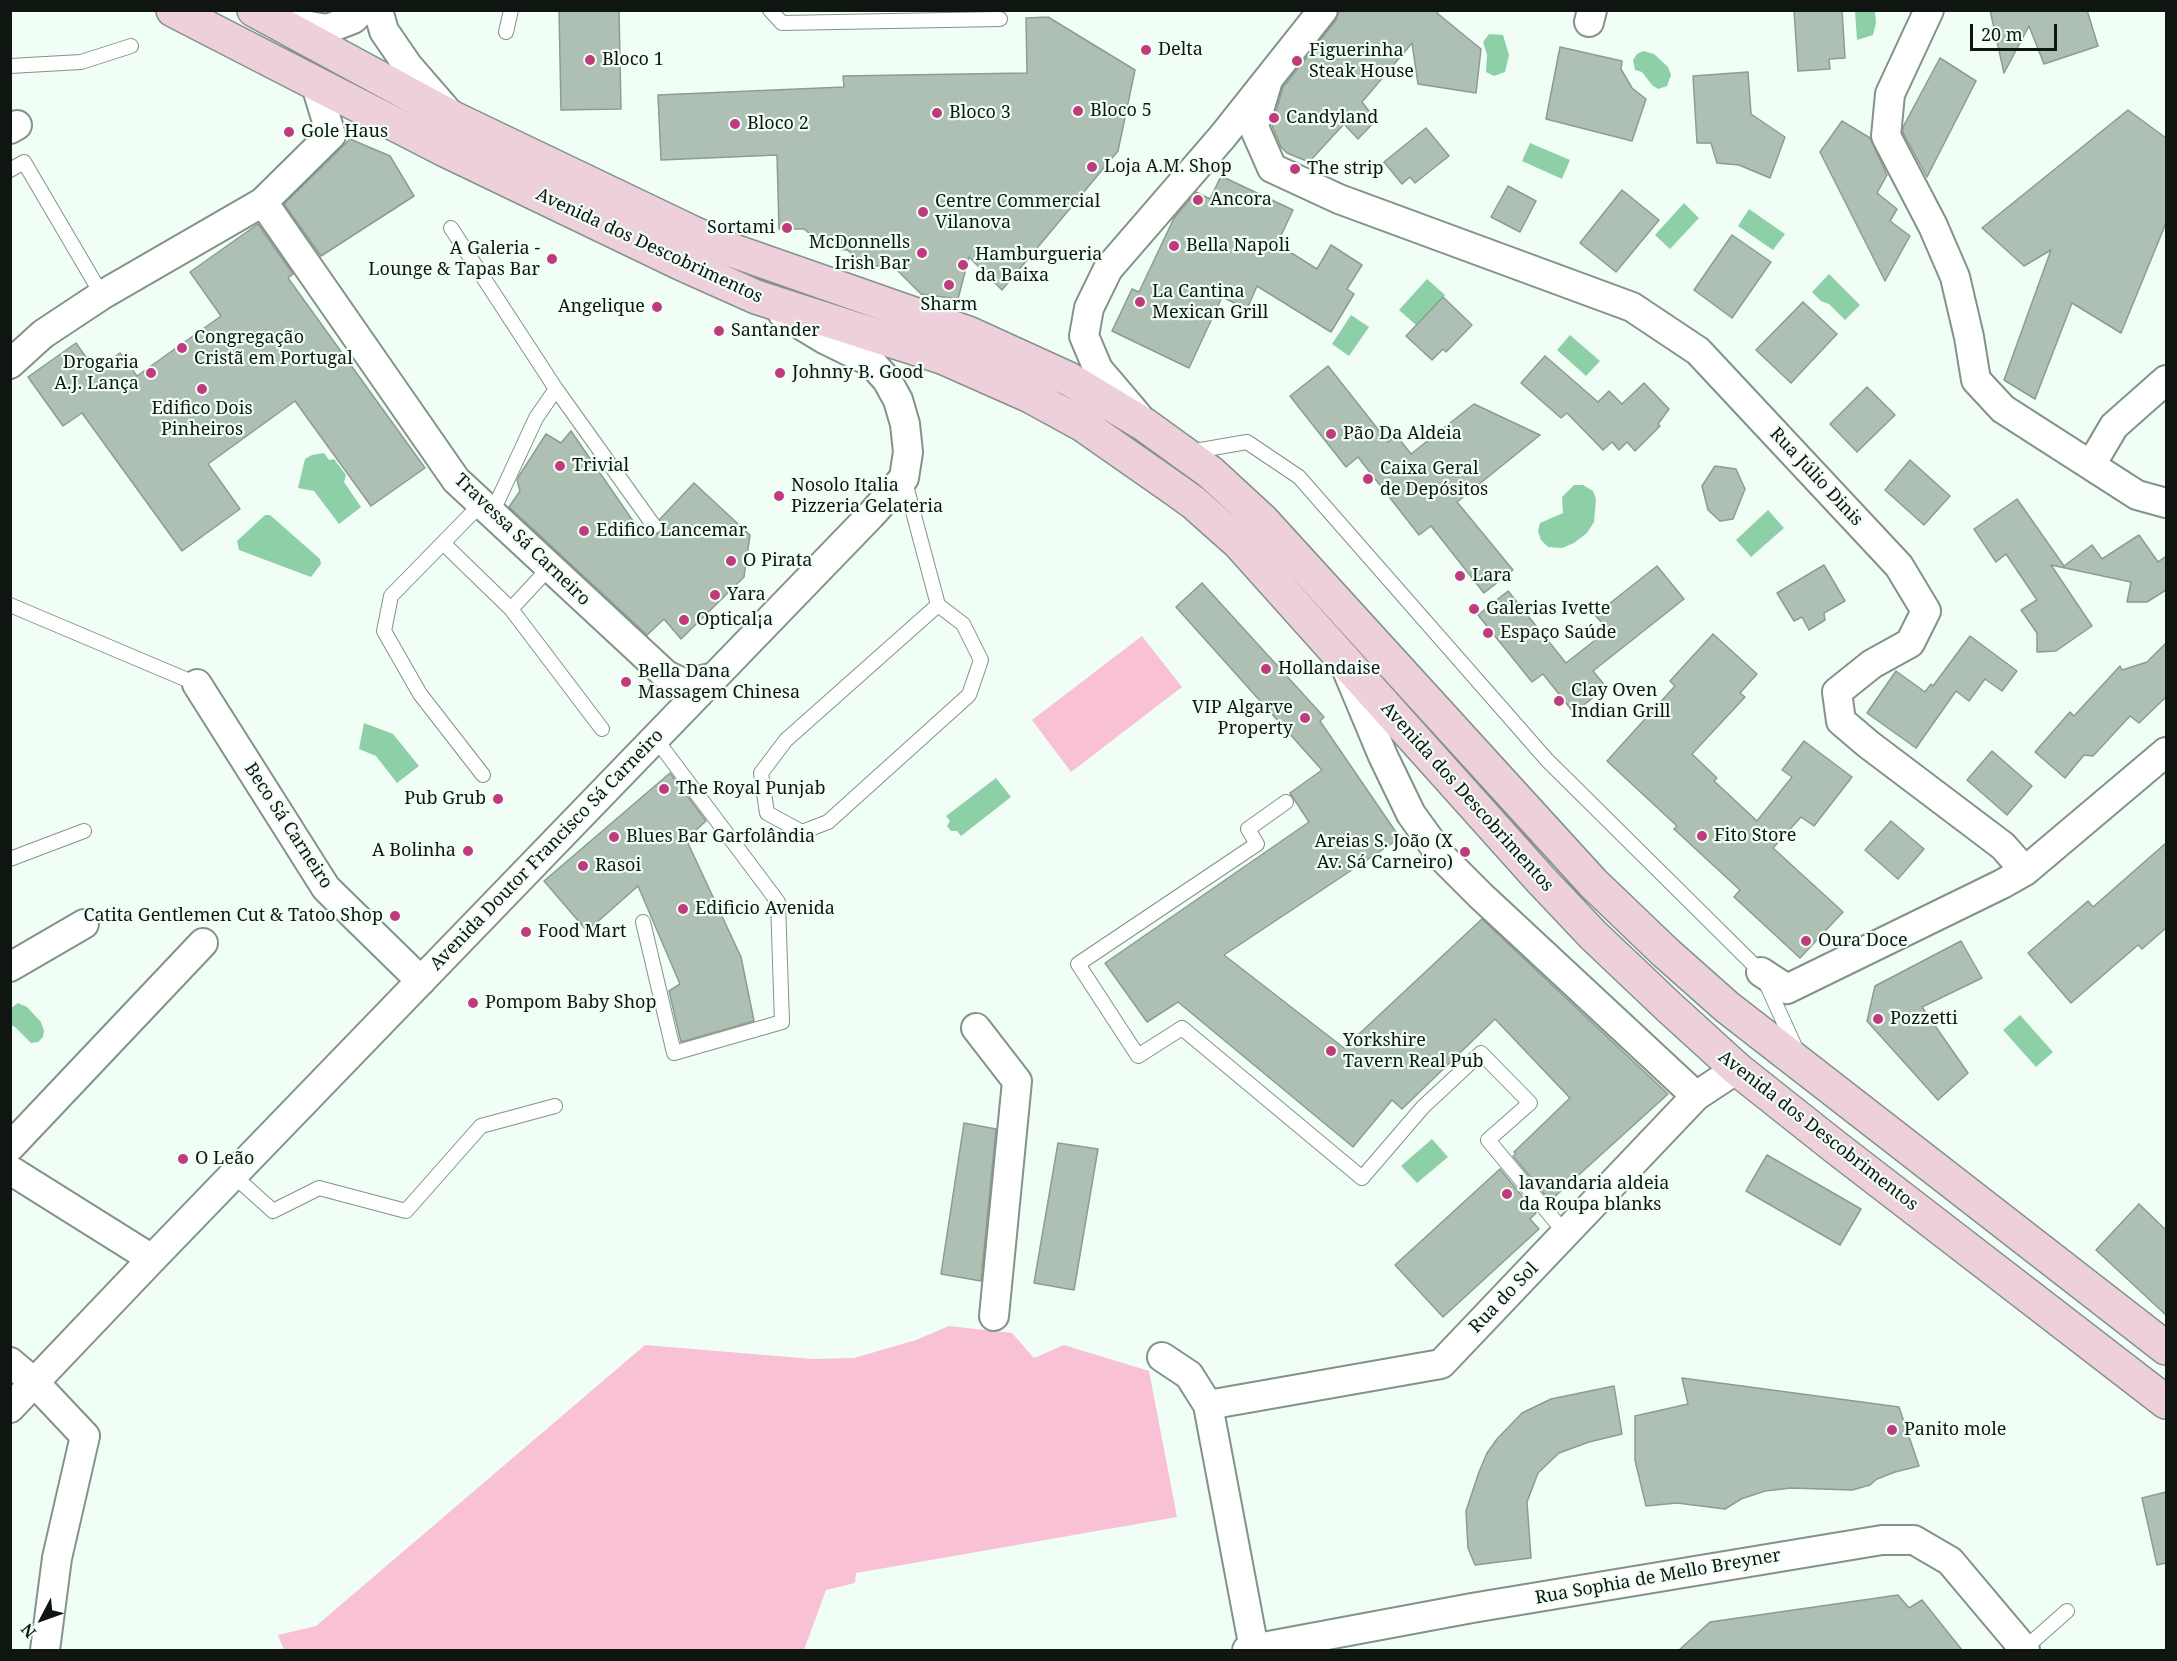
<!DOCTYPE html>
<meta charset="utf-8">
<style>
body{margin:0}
#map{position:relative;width:2177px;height:1661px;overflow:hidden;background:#f0fef5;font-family:"Noto Serif",serif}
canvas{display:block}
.frame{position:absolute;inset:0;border:12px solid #0f1511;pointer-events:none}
.north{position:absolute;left:12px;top:1589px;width:60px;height:60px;-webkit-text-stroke:4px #f0fef5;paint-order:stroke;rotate:229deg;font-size:16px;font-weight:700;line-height:24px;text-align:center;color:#0f1511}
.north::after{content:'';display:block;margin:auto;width:21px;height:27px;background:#0f1511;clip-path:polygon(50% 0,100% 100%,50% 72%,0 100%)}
.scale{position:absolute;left:1970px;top:24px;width:87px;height:27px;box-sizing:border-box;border:3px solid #0f1511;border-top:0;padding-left:8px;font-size:18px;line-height:21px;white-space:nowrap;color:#0f1511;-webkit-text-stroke:4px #f0fef5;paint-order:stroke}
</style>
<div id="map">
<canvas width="2177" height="1661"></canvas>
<div class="frame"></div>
<div class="north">N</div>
<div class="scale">20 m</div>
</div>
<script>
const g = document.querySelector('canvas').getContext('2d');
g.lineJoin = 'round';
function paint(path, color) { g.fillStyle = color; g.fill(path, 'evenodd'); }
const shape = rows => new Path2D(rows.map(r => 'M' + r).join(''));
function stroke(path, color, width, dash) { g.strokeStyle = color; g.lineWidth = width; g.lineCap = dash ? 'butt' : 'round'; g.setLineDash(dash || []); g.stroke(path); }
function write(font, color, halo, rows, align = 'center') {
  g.font = font + ' "Noto Serif",serif'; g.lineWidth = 4.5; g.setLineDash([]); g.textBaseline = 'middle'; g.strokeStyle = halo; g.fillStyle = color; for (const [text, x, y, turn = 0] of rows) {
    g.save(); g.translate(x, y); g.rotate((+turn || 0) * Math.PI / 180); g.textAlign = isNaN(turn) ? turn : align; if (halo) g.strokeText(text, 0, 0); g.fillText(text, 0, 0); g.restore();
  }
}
paint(shape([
 [1142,636,1182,687,1071,772,1032,720],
 [949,1326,1012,1333,1034,1358,1064,1345,1149,1371,1177,1517,856,1573,855,1583,826,1590,804,1650,284,1650,278,1635,316,1626,645,1345,813,1359,854,1358,916,1340]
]), '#f8c1d6');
paint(shape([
 [1855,11,1875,11,1876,23,1873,35,1857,40],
 [1489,34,1503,35,1509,55,1505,72,1494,76,1486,72,1487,55,1483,42],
 [1643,51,1654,54,1668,67,1671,75,1667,86,1658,89,1652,85,1642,72,1635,70,1633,60,1637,54],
 [1530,143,1570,160,1562,179,1522,161],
 [1684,203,1699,218,1670,249,1655,235],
 [1749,209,1785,234,1773,250,1738,226],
 [1829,274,1860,305,1845,320,1829,304,1821,301,1812,292],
 [1427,279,1445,295,1417,326,1399,310],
 [1351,315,1369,327,1349,356,1332,344],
 [1570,335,1600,361,1586,376,1557,350],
 [324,453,329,460,334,459,346,475,344,482,361,507,339,524,314,491,298,488,305,459,312,455],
 [1574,485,1583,485,1593,491,1596,499,1594,522,1587,533,1574,543,1562,548,1548,547,1541,540,1538,531,1540,523,1563,513,1562,497],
 [1768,510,1784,528,1751,557,1736,540],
 [265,515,270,515,320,559,321,564,311,577,239,550,237,541],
 [364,723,393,734,419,766,397,783,376,756,359,749],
 [996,778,1011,797,961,836,957,831,951,831,947,826,950,821,946,816],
 [18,1003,27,1007,41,1022,44,1031,43,1037,38,1042,31,1043,15,1027,11,1025,11,1008],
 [2020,1015,2053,1052,2036,1067,2003,1030],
 [1432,1139,1448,1157,1417,1183,1401,1166]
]), '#8dd0a7');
const building = shape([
 [559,10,619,10,621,109,561,110,559,10],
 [1339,10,1439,10,1437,13,1481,49,1476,93,1418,84,1412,43,1362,102,1376,120,1358,139,1344,124,1309,162,1287,153,1281,147,1272,126,1283,87,1336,20,1339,10],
 [1794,10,1842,10,1845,58,1829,59,1830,69,1798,71,1794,10],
 [1990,10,2087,10,2098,46,2044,64,2029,26,2004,73,1990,10],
 [1048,17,1135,70,1118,151,1002,290,969,257,958,299,921,294,895,268,867,265,847,250,827,248,804,229,779,229,777,155,661,160,658,95,844,87,843,76,1027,73,1026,18,1048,17],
 [1560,47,1622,61,1621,69,1632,88,1646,99,1632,141,1546,119,1560,47],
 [1940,58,1976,81,1927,177,1903,133,1903,127,1940,58],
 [1748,72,1751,114,1785,137,1770,178,1739,165,1717,163,1711,143,1697,143,1693,76,1748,72],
 [2128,110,2166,138,2166,223,2121,333,2072,303,2035,399,2004,380,2051,250,2024,266,1982,228,2128,110],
 [1842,121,1870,138,1887,175,1877,193,1897,209,1890,221,1910,236,1885,281,1820,152,1842,121],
 [1426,128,1449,156,1415,183,1410,177,1402,184,1384,162,1426,128],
 [350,139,390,156,414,196,321,256,284,204,350,139],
 [1221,176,1293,210,1277,244,1317,269,1331,245,1362,265,1347,289,1354,294,1331,332,1257,286,1247,309,1222,297,1189,368,1112,331,1132,289,1139,292,1174,218,1196,192,1210,199,1221,176],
 [1508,186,1536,201,1520,232,1491,217,1508,186],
 [1622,190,1659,220,1616,272,1580,243,1622,190],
 [258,224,293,274,288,278,425,468,371,506,295,401,208,464,240,509,182,551,82,413,63,426,28,377,76,343,95,370,120,353,137,376,221,316,190,272,258,224],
 [1732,235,1771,262,1732,318,1694,290,1732,235],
 [1443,297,1472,325,1446,352,1443,349,1432,360,1406,336,1443,297],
 [1803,302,1837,334,1791,383,1756,350,1803,302],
 [1545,356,1598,402,1609,391,1622,404,1644,383,1669,409,1658,424,1660,426,1635,451,1627,442,1619,450,1612,442,1603,450,1567,413,1561,418,1521,383,1545,356],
 [1328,366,1388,442,1396,435,1411,454,1474,404,1540,435,1457,502,1513,570,1484,593,1431,526,1419,535,1358,457,1346,467,1290,396,1328,366],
 [1867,387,1895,415,1857,452,1830,424,1867,387],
 [571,431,644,537,648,532,654,535,660,533,663,526,660,519,694,483,750,535,744,577,681,639,664,619,647,635,509,507,520,491,517,480,519,476,546,434,561,443,571,431],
 [1910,460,1950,496,1924,525,1885,490,1910,460],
 [1715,466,1736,469,1745,489,1733,519,1720,521,1708,510,1702,486,1715,466],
 [2017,499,2064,566,2092,545,2102,559,2139,535,2158,562,2166,556,2166,590,2147,602,2127,602,2131,582,2051,565,2092,626,2056,651,2037,652,2037,633,2021,610,2037,600,2006,554,1996,562,1974,529,2017,499],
 [1824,565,1845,601,1824,613,1825,620,1809,630,1802,617,1794,621,1777,593,1824,565],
 [1657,566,1684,599,1593,671,1606,687,1574,713,1543,674,1532,682,1478,615,1508,591,1566,663,1608,630,1595,615,1657,566],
 [1202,583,1324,717,1320,721,1400,838,1224,955,1344,1048,1482,919,1668,1094,1550,1201,1513,1156,1516,1154,1514,1152,1570,1098,1495,1019,1402,1109,1392,1100,1353,1147,1178,1002,1147,1022,1105,963,1309,822,1290,793,1322,770,1176,607,1202,583],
 [1713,634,1757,674,1740,693,1745,697,1692,754,1717,778,1714,781,1757,821,1792,777,1782,770,1804,741,1852,777,1814,826,1801,817,1773,848,1843,912,1800,958,1734,897,1740,890,1674,829,1677,826,1607,761,1675,686,1670,681,1713,634],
 [1970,636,2017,671,2002,691,1985,679,1969,701,1956,691,1916,748,1867,713,1896,671,1925,692,1931,684,1933,686,1970,636],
 [2166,643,2166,697,2139,723,2130,716,2093,756,2084,755,2065,778,2035,752,2070,712,2074,716,2120,666,2122,670,2147,662,2166,643],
 [1992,751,2032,786,2007,815,1967,780,1992,751],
 [670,773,706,821,686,839,741,957,754,1021,681,1042,669,991,680,984,638,886,587,931,544,881,670,773],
 [1891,821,1924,849,1898,879,1865,850,1891,821],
 [2166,843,2166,928,2142,949,2138,945,2071,1003,2028,953,2088,901,2093,907,2166,843],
 [1961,941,1982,978,1922,1007,1968,1073,1938,1100,1867,1021,1875,986,1961,941],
 [964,1123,996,1129,981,1281,941,1274,964,1123],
 [1058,1143,1098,1149,1074,1290,1034,1283,1058,1143],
 [1767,1155,1861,1209,1840,1245,1746,1191,1767,1155],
 [1500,1169,1536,1213,1530,1219,1539,1229,1443,1317,1395,1265,1500,1169],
 [2139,1204,2166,1230,2166,1315,2096,1250,2139,1204],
 [1682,1378,1899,1407,1919,1466,1895,1472,1877,1479,1870,1485,1852,1490,1791,1488,1765,1491,1741,1499,1725,1509,1677,1503,1646,1506,1635,1460,1635,1416,1688,1404,1682,1378],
 [1614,1386,1622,1434,1589,1442,1559,1453,1538,1473,1527,1502,1531,1558,1475,1565,1468,1548,1466,1511,1479,1472,1487,1453,1497,1439,1522,1413,1551,1399,1614,1386],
 [2166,1492,2166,1563,2157,1565,2142,1498,2166,1492],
 [1898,1595,1909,1608,1922,1600,1962,1650,1679,1650,1710,1622,1898,1595]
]);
paint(building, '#aec0b4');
stroke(building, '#8c9c91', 1.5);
const lane = shape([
 [770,10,782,23,1000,19],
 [506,32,511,10],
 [10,66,81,62,131,46],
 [10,170,24,162,102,295],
 [451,228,556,389,654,526],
 [1189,452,1247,442,1299,477,1547,760,1761,972,1796,1049],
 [904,478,938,605,963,624,981,660,969,695,828,822,802,832,767,813,761,773,786,740,938,605],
 [482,503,391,596,384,631,420,694,483,775],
 [492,513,536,418,556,389],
 [443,543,511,609,602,729],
 [10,605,197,684],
 [511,609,550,567],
 [1286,802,1248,829,1257,844,1078,964,1138,1056,1182,1028,1362,1178,1423,1107,1481,1053,1530,1103,1488,1140,1565,1233],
 [10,859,84,831],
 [643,922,674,1053,782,1022,778,902,655,738],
 [233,1175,273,1211,319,1188,406,1211,481,1126,555,1106],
 [2024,1649,2067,1611]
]);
const street = shape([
 [378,10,384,31,408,66,447,111],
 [1929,10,1890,94,1886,136,1933,226,1955,277,1969,337,1976,380,2003,409,2137,495,2166,503],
 [287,22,327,29,353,19,362,10],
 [1589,22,1592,10],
 [1268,80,1254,127,1272,168,1339,199,1632,307,1698,351,1899,566,1926,611,1910,643,1872,664,1837,692,1841,721,1868,744,2003,846,2025,871],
 [10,129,17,125],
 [263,202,456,480,666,675,685,684,714,677],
 [10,364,43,334,102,295,263,202,331,135,315,82],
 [1138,416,1098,369,1084,336,1089,308,1108,269,1223,136,1323,10],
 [2091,465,2114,426,2166,380],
 [1347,670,1383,756,1411,814,1442,857,1481,896,1696,1096],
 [197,684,326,888,421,981],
 [10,967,84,924],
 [1761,972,1787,989,2002,884,2025,871,2166,752],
 [976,1028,1017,1081,994,1316],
 [10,1147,203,943],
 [10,1170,152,1259],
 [1162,1357,1189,1375,1208,1405,1254,1649],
 [10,1362,35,1383,85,1436,57,1558,45,1650],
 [1208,1405,1441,1364,1696,1096,1737,1069],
 [10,1408,151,1260,871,515,904,478,908,452,905,424,898,400,887,380,871,362,826,340,783,314],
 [1247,1650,1472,1608,1882,1540,1914,1540,1950,1561,2025,1650]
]);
const secondary = shape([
 [173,10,445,150,680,263,756,297,942,357,1030,396,1083,425,1176,490,1194,503,1239,543,1541,880,1593,935,1670,1008,1737,1069,1834,1146,2166,1402],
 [254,10,455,119,691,232,734,251,968,333,1069,379,1145,425,1210,472,1262,520,1593,883,1665,952,1727,1007,2166,1348]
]);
stroke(lane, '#839388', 16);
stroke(street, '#839388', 32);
stroke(secondary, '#839388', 36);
stroke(lane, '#fff', 14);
stroke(street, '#fff', 28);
stroke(secondary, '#eed0dd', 33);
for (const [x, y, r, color] of [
 [1146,50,6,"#c03b7e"],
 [590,60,6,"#c03b7e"],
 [1297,61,6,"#c03b7e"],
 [1078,111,6,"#c03b7e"],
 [937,113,6,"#c03b7e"],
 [1274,118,6,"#c03b7e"],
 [735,124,6,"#c03b7e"],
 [289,132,6,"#c03b7e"],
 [1092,167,6,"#c03b7e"],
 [1295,169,6,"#c03b7e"],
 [1198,200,6,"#c03b7e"],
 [923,212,6,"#c03b7e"],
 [787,228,6,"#c03b7e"],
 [1174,246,6,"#c03b7e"],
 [922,253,6,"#c03b7e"],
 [552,259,6,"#c03b7e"],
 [963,265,6,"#c03b7e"],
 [949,285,6,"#c03b7e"],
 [1140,302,6,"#c03b7e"],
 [657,307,6,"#c03b7e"],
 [719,331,6,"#c03b7e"],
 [182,348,6,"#c03b7e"],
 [151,373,6,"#c03b7e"],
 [780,373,6,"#c03b7e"],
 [202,389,6,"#c03b7e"],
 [1331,434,6,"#c03b7e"],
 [560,466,6,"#c03b7e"],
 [1368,479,6,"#c03b7e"],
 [779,496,6,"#c03b7e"],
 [584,531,6,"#c03b7e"],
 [731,561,6,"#c03b7e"],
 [1460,576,6,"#c03b7e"],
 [715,595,6,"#c03b7e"],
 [1474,609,6,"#c03b7e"],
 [684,620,6,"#c03b7e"],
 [1488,633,6,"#c03b7e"],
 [1266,669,6,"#c03b7e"],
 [626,682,6,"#c03b7e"],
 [1559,701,6,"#c03b7e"],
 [1305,718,6,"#c03b7e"],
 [664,789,6,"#c03b7e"],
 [498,799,6,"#c03b7e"],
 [1702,836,6,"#c03b7e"],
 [614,837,6,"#c03b7e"],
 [468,851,6,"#c03b7e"],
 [1465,852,6,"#c03b7e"],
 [583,866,6,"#c03b7e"],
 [683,909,6,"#c03b7e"],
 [395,916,6,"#c03b7e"],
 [526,932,6,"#c03b7e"],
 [1806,941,6,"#c03b7e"],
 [473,1003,6,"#c03b7e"],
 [1878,1019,6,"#c03b7e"],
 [1331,1051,6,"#c03b7e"],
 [183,1159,6,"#c03b7e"],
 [1507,1194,6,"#c03b7e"],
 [1892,1430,6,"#c03b7e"]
]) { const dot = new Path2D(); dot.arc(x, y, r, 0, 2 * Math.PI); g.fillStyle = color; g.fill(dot); stroke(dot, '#f0fef5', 2); }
write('18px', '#0f1511', '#f0fef5', [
 ["Delta",1158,50],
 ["Figuerinha",1309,51],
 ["Steak House",1309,72],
 ["Bloco 1",602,60],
 ["Bloco 5",1090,111],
 ["Bloco 3",949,113],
 ["Candyland",1286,118],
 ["Bloco 2",747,124],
 ["Gole Haus",301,132],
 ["Loja A.M. Shop",1104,167],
 ["The strip",1307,169],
 ["Ancora",1210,200],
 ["Centre Commercial",935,202],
 ["Vilanova",935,223],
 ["Sortami",775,228,"right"],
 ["McDonnells",910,243,"right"],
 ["Irish Bar",910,264,"right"],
 ["Bella Napoli",1186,246],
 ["A Galeria -",540,249,"right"],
 ["Lounge & Tapas Bar",540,270,"right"],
 ["Hamburgueria",975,255],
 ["da Baixa",975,276],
 ["La Cantina",1152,292],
 ["Mexican Grill",1152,313],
 ["Sharm",949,305,"center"],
 ["Angelique",645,307,"right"],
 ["Santander",731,331],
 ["Congregação",194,338],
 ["Cristã em Portugal",194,359],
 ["Drogaria",139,363,"right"],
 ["A.J. Lança",139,384,"right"],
 ["Johnny B. Good",792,373],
 ["Edifico Dois",202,409,"center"],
 ["Pinheiros",202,430,"center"],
 ["Pão Da Aldeia",1343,434],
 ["Trivial",572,466],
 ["Caixa Geral",1380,469],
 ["de Depósitos",1380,490],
 ["Nosolo Italia",791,486],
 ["Pizzeria Gelateria",791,507],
 ["Edifico Lancemar",596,531],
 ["O Pirata",743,561],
 ["Lara",1472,576],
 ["Yara",727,595],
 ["Galerias Ivette",1486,609],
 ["Optical¡a",696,620],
 ["Espaço Saúde",1500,633],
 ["Hollandaise",1278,669],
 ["Bella Dana",638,672],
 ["Massagem Chinesa",638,693],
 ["Clay Oven",1571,691],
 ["Indian Grill",1571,712],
 ["VIP Algarve",1293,708,"right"],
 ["Property",1293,729,"right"],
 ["The Royal Punjab",676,789],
 ["Pub Grub",486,799,"right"],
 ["Fito Store",1714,836],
 ["Blues Bar Garfolândia",626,837],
 ["Areias S. João (X",1453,842,"right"],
 ["Av. Sá Carneiro)",1453,863,"right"],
 ["A Bolinha",456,851,"right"],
 ["Rasoi",595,866],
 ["Edificio Avenida",695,909],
 ["Catita Gentlemen Cut & Tatoo Shop",383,916,"right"],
 ["Food Mart",538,932],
 ["Oura Doce",1818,941],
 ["Pompom Baby Shop",485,1003],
 ["Pozzetti",1890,1019],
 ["Yorkshire",1343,1041],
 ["Tavern Real Pub",1343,1062],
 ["O Leão",195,1159],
 ["lavandaria aldeia",1519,1184],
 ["da Roupa blanks",1519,1205],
 ["Panito mole",1904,1430]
], 'left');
write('18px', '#0f1511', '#f0fef5', [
 ["Avenida dos Descobrimentos",649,246,25],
 ["Rua Júlio Dinis",1816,477,47],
 ["Travessa Sá Carneiro",522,540,44],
 ["Avenida dos Descobrimentos",1467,797,48],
 ["Beco Sá Carneiro",288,826,57],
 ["Avenida Doutor Francisco Sá Carneiro",547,850,-46],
 ["Avenida dos Descobrimentos",1818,1131,38],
 ["Rua do Sol",1504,1298,-46],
 ["Rua Sophia de Mello Breyner",1658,1577,-10]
]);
</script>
